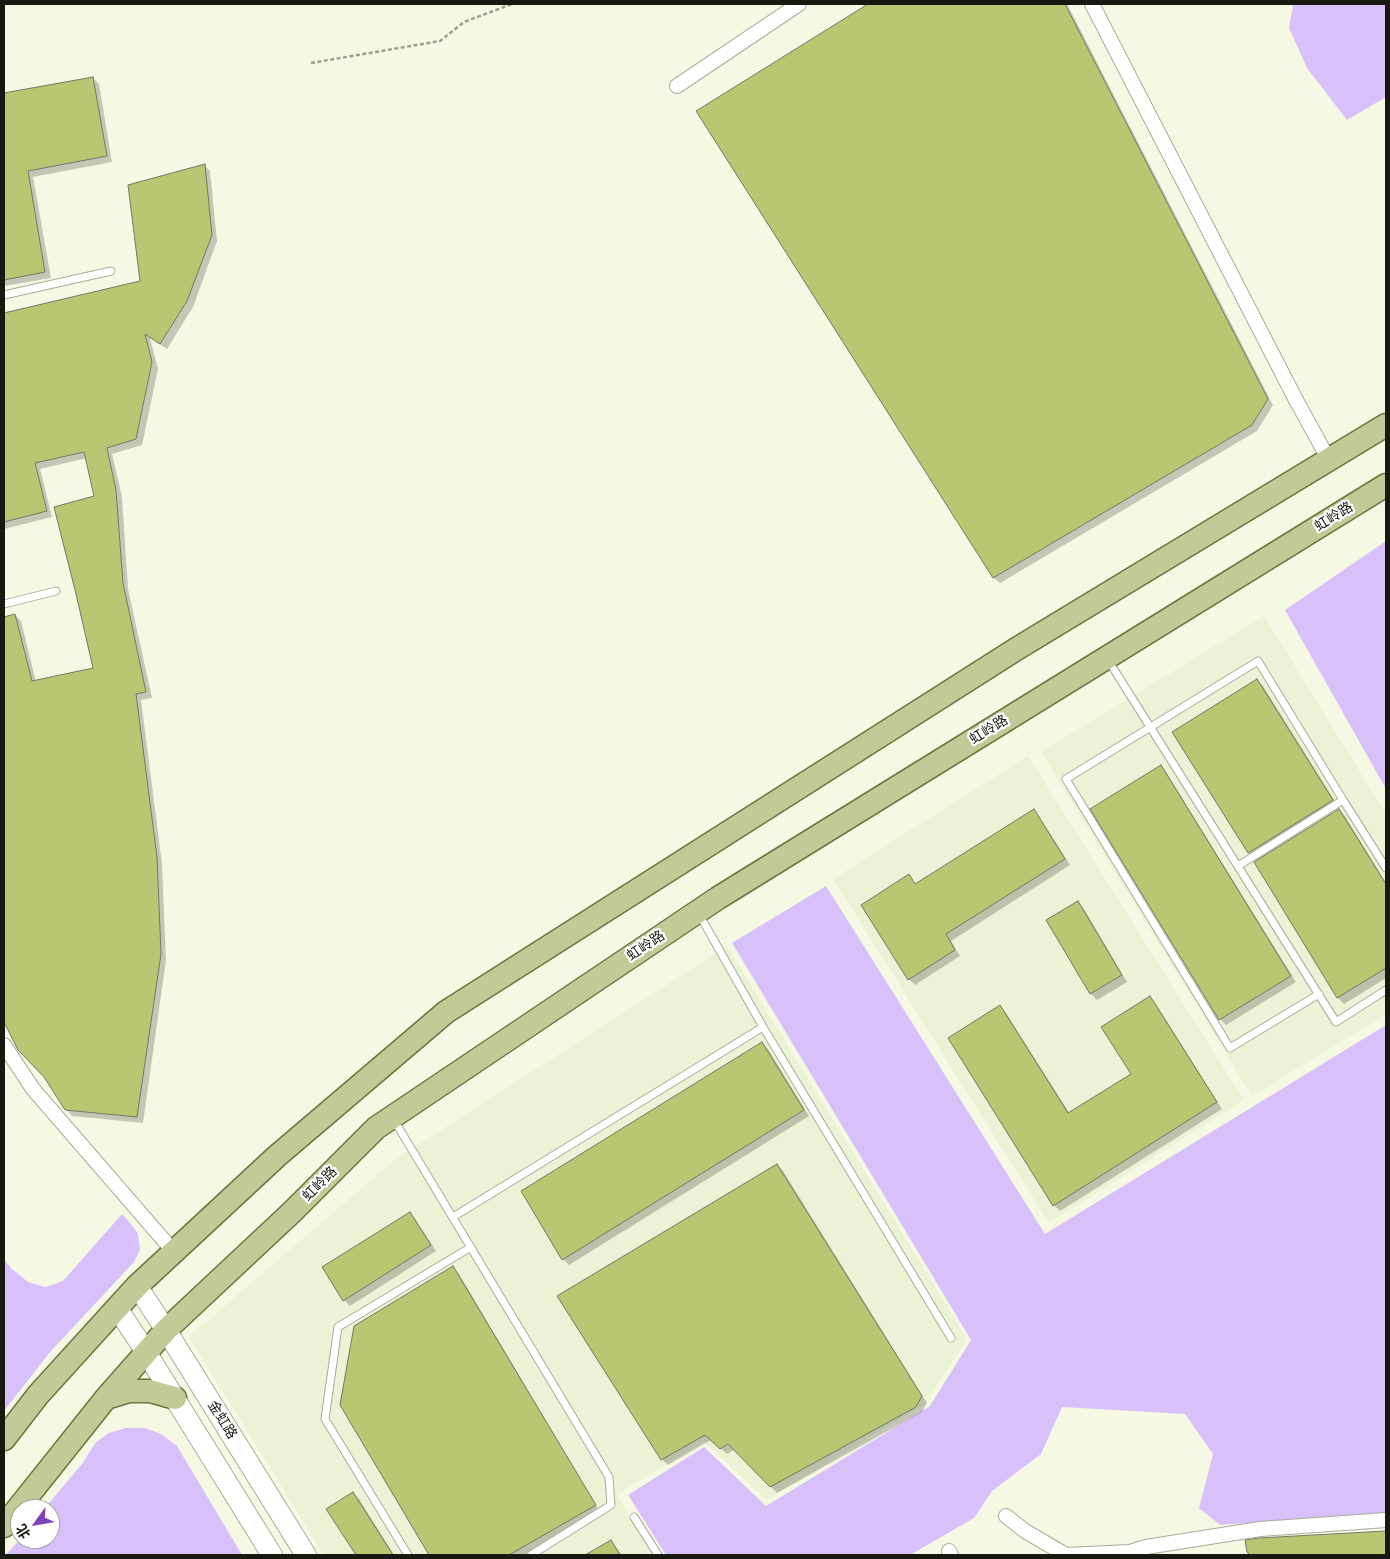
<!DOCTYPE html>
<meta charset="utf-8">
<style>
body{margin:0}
#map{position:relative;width:1390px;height:1559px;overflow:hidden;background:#f5f9e4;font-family:"PT Sans Narrow","Noto Sans SC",sans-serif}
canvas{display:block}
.frame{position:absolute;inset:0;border:5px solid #171911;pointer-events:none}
.north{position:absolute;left:10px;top:1499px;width:50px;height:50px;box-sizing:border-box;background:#fff;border:1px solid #a2a3a0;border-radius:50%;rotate:238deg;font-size:14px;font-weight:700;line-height:20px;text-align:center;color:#171911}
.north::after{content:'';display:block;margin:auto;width:18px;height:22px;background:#7e44ba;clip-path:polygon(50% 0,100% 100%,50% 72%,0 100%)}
</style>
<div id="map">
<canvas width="1390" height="1559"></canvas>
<div class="frame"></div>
<div class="north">北</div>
</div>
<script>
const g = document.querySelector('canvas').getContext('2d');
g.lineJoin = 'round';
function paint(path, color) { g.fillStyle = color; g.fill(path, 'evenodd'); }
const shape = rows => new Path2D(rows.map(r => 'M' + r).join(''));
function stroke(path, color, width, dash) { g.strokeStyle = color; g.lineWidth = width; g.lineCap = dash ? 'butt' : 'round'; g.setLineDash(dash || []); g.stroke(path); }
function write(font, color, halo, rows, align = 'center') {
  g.font = font + ' "PT Sans Narrow","Noto Sans SC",sans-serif'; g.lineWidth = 4.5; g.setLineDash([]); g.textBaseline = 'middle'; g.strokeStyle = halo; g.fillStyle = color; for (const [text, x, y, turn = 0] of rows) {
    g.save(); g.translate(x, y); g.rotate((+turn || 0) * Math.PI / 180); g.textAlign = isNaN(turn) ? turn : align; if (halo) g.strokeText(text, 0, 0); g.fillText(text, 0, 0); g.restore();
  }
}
paint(shape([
 [1264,616,1386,814,1386,1014,1252,1096,1041,752],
 [1028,756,1244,1100,1049,1223,833,879],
 [727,946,967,1339,925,1404,767,1500,704,1442,617,1494,652,1555,324,1555,189,1337,393,1161]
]), '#ecf2d5');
paint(shape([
 [1293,4,1386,4,1386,97,1347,120,1307,68,1289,28],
 [1386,541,1386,789,1285,610],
 [826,886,1045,1234,1386,1025,1386,1513,1220,1525,1199,1508,1213,1454,1185,1414,1062,1407,1041,1454,992,1491,974,1518,910,1555,666,1555,628,1495,704,1447,766,1506,930,1406,971,1340,732,943],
 [122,1214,131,1224,138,1234,140,1250,134,1262,51,1351,4,1411,4,1259,12,1269,28,1282,45,1287,63,1281],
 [125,1428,145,1428,161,1434,177,1446,242,1555,6,1555,20,1539,50,1539,50,1509,44,1509,82,1464,96,1442,109,1433]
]), '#d8c0fb');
paint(shape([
 [870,4,1067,4,1273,405,1257,431,1000,583,994,578,698,112],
 [93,78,99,84,112,162,33,177,51,278,4,286,4,95],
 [205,166,210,171,217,241,193,307,167,349,150,338,158,369,142,445,112,454,122,497,128,589,152,698,141,700,162,864,166,960,143,1123,72,1116,66,1109,45,1077,19,1049,4,1019,4,618,15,615,21,621,36,682,94,669,96,497,87,458,40,469,52,517,4,529,4,315,141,282],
 [1257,680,1263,686,1338,806,1255,859,1249,853,1174,732],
 [1161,767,1166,772,1296,982,1226,1025,1220,1019],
 [1339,810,1345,816,1386,883,1386,978,1344,1004,1338,998,1255,863],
 [1033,811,1039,816,1070,865,951,941,960,956,915,985,909,979,908,876,916,885],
 [1078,903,1084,909,1127,982,1097,1000,1091,994,1048,921],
 [1150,998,1156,1004,1222,1109,1060,1211,1054,1205,1000,1007,1006,1013,1070,1114,1132,1075],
 [762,1044,768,1049,809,1116,569,1265,563,1259],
 [777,1165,783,1171,927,1403,922,1412,777,1493,735,1449,727,1454,711,1440,668,1465,662,1459],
 [409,1213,415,1219,436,1251,350,1306,344,1300],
 [453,1268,459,1274,600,1512,525,1555,430,1555,341,1405],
 [353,1493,359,1499,394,1555,357,1555,328,1509],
 [1386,1532,1386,1555,1252,1555,1248,1551,1259,1539],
 [611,1541,622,1555,587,1555]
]), '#0003');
const building = shape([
 [868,4,1065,4,1268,399,1252,425,993,578,696,111,868,4],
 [93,77,107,156,28,171,45,272,4,280,4,93,93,77],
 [205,164,212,235,187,301,160,344,145,334,152,362,136,439,107,448,116,490,123,583,146,692,136,694,157,857,161,954,137,1117,65,1110,44,1077,18,1050,4,1022,4,617,15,614,32,681,93,668,76,594,54,507,94,496,84,452,35,463,47,511,4,522,4,313,140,281,128,185,205,164],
 [1257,679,1333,800,1248,853,1172,732,1257,679],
 [1161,765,1291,976,1219,1020,1090,809,1161,765],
 [1034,809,1065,859,946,934,955,950,908,980,861,905,909,874,915,884,1034,809],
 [1339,809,1386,884,1386,968,1337,998,1254,862,1339,809],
 [1078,901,1122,975,1090,994,1046,920,1078,901],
 [1150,996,1217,1102,1053,1206,948,1038,1000,1005,1068,1113,1131,1074,1101,1027,1150,996],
 [762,1042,804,1110,562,1260,521,1191,762,1042],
 [777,1164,922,1396,916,1407,770,1487,728,1444,720,1449,705,1435,661,1460,557,1296,777,1164],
 [410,1212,431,1245,343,1301,322,1267,410,1212],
 [453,1266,596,1505,509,1555,429,1555,340,1405,354,1326,453,1266],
 [353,1492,393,1555,356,1555,326,1509,353,1492],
 [1386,1531,1386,1555,1250,1555,1247,1552,1245,1540,1259,1538,1386,1531],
 [611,1540,620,1555,585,1555,611,1540]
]);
paint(building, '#b9c772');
stroke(building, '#747865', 1);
const lane = shape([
 [4,295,111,271],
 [4,604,56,591],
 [1108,660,1336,1022,1386,990],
 [1238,866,1343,800,1386,868],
 [699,914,763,1027],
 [1319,994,1230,1048,1066,779,1258,661,1343,800],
 [394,1120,609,1477,611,1505,531,1555],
 [453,1217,763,1027,951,1338],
 [634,1517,658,1555],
 [408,1555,325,1419,338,1327,471,1247]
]);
const street = shape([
 [1092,4,1296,400,1329,460],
 [677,86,799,4],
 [4,1045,33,1089,174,1252],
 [1006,1516,1025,1531,1066,1555,1130,1552,1146,1547,1260,1529,1386,1520],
 [949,1551,951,1555]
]);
const secondary = shape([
 [137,1286,166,1330,306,1555],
 [117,1308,146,1352,272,1555]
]);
const primary = shape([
 [106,1398,129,1391,150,1391,175,1398],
 [4,1439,38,1395,137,1286,277,1156,446,1012,1018,648,1386,425],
 [4,1526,106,1398,166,1330,292,1212,376,1128,718,898,1386,485]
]);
stroke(lane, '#a9ad99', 9);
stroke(street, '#a9ad99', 16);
stroke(secondary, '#a9ad99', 22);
stroke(primary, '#6c753d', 25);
stroke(shape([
 [311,63,440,41,464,22,512,4]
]), '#9c9f8f', 2.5, [4, 2.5]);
stroke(lane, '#fff', 7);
stroke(street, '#fff', 14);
stroke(secondary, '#fff', 20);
stroke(primary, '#c2ca98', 22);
write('14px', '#171911', '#fff', [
 ["虹岭路",1334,517,-32],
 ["虹岭路",989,730,-32],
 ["虹岭路",646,946,-34],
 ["虹岭路",320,1184,-45],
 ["金虹路",222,1420,58]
]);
</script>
